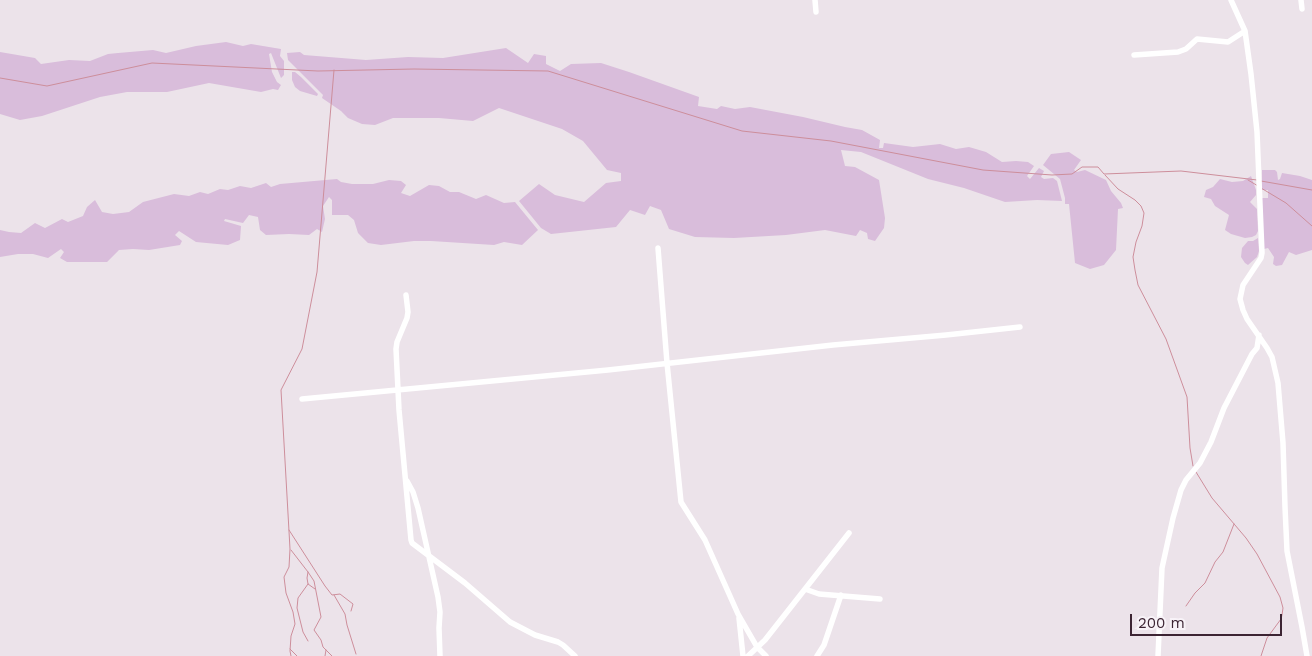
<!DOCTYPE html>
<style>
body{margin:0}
#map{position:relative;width:1312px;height:656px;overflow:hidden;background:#ece3ea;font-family:"Work Sans",sans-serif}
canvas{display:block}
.scale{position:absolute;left:1130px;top:614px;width:152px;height:22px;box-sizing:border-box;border:2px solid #3c2433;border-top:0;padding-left:6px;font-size:15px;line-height:18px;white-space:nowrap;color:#3c2433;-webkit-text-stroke:4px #f8f3f8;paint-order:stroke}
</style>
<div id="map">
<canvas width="1312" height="656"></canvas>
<div class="scale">200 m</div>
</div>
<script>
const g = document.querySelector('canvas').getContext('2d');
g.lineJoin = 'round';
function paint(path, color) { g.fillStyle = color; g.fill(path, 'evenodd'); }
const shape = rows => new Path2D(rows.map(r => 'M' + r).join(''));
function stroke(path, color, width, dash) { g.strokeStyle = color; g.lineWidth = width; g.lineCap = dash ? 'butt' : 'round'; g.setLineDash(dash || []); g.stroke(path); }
paint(shape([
 [226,42,243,46,251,44,281,49,280,56,284,61,284,75,281,78,271,53,269,54,272,72,277,82,281,85,278,90,273,89,261,92,209,83,167,92,127,92,100,97,42,116,20,120,0,114,0,52,35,58,41,64,69,60,90,61,108,54,118,53,153,50,166,53,196,46],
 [506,48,528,63,534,54,546,56,546,64,560,71,571,64,601,63,629,72,699,97,698,106,717,109,721,106,735,109,750,107,803,117,845,127,862,130,880,140,879,148,883,148,884,143,913,147,940,144,956,149,969,147,986,152,1002,162,1016,161,1028,162,1034,166,1027,176,1030,179,1039,168,1044,171,1041,177,1044,179,1053,178,1057,181,1062,201,1037,200,1005,202,964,188,928,179,861,152,841,150,845,166,855,167,879,180,885,218,884,228,875,241,868,239,867,233,860,230,856,236,825,230,786,235,734,238,695,237,669,229,661,210,650,206,645,215,630,210,616,227,551,234,541,228,519,201,539,184,555,195,584,202,606,183,621,181,621,173,607,170,583,141,562,129,499,108,473,121,439,118,393,118,375,125,362,124,348,118,341,111,322,98,323,95,288,60,287,53,300,52,304,55,366,60,408,57,443,58],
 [292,72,295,72,301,77,318,94,317,96,300,91,295,87,292,80],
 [1069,152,1081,160,1074,170,1077,172,1085,170,1106,180,1111,191,1121,203,1123,208,1118,209,1116,250,1104,265,1090,269,1075,263,1069,204,1065,204,1065,198,1060,179,1043,165,1051,154],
 [1262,170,1275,170,1277,172,1278,180,1280,179,1282,173,1300,176,1312,180,1312,250,1296,255,1289,252,1282,265,1276,266,1273,264,1274,257,1268,248,1264,249,1261,198,1268,198,1268,190,1261,190],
 [1251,176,1256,190,1256,195,1250,202,1257,209,1258,231,1256,235,1252,237,1245,238,1231,234,1225,230,1229,215,1215,206,1211,199,1204,197,1206,190,1213,187,1220,179,1232,182,1243,181],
 [337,179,341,182,352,184,373,184,389,180,401,181,406,185,401,193,410,196,429,185,439,186,450,192,459,192,476,199,486,195,504,203,515,202,538,230,522,245,504,242,494,245,431,241,414,241,381,245,368,243,358,233,354,220,348,215,332,215,332,200,329,197,323,206,325,219,322,232,317,229,309,235,289,234,266,235,260,230,258,217,249,215,243,223,225,219,224,221,241,226,240,240,228,245,196,242,179,231,175,235,182,241,180,245,149,250,133,249,119,250,107,262,67,262,60,258,64,252,61,249,48,258,33,254,18,254,0,257,0,230,9,232,21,233,35,223,45,228,62,219,68,222,83,216,87,207,95,200,102,212,113,214,129,212,143,202,174,194,189,196,200,192,208,194,220,189,228,190,240,186,251,188,266,183,271,187,280,184],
 [1258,238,1259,251,1257,257,1248,265,1245,263,1241,257,1242,248,1248,241,1253,241]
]), '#d9bddb');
stroke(shape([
 [0,78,47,86,152,63,318,71,414,69,548,71,742,131,831,141,983,170,1052,175,1072,174,1082,167,1098,167,1104,174,1181,171,1257,180],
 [1105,175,1118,189,1135,200,1141,206,1144,213,1142,226,1136,242,1133,257,1135,270,1138,285,1166,339,1187,397,1190,448,1193,466],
 [1248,180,1258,186],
 [1261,181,1312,190],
 [1261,188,1286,203,1312,226],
 [1196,472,1212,498,1246,538,1257,554,1280,597,1283,608,1282,615,1281,619,1267,638,1261,656],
 [289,530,325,586,332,595,340,594,353,604,351,611],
 [291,550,308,572,314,581,321,617,314,630,321,640,323,647,332,656],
 [308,572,307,578,308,584,315,589],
 [308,584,298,598,297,608,303,632,308,641],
 [334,595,345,614,347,625,356,654],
 [1186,606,1195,593,1205,583,1215,562,1223,552,1234,524],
 [290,649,297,656],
 [291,656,290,651,291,636,295,624,293,612,286,593,284,577,289,567,290,549,281,390,302,349,317,272,334,70],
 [325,656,326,650]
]), '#cd8e9b', 1);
stroke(shape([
 [815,0,816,12],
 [1231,0,1245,31,1251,74,1257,132,1262,253,1261,258,1243,285,1240,299,1243,310,1247,319,1267,348,1272,357,1278,383,1283,443,1285,507,1287,551,1302,627,1307,656],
 [1301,0,1302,9],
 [1134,55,1178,52,1186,49,1197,39,1228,42,1245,31],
 [658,248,667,363,681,502,705,540,738,614,757,647,766,656],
 [406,295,408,312,407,318,397,342,396,349,399,410,411,540,412,543,465,583,510,622,535,635,558,642,563,645,575,656],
 [302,399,608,370,833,345,946,335,1020,327],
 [407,481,413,492,418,508,438,597,440,612,439,628,440,656],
 [805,589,819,594,880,599],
 [739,618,743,656],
 [748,656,765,640,849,533],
 [817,656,824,645,841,595],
 [1158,656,1162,568,1173,518,1181,490,1186,480,1200,463,1211,442,1224,408,1252,354,1257,348,1259,335]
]), '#fff', 5.5);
</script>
